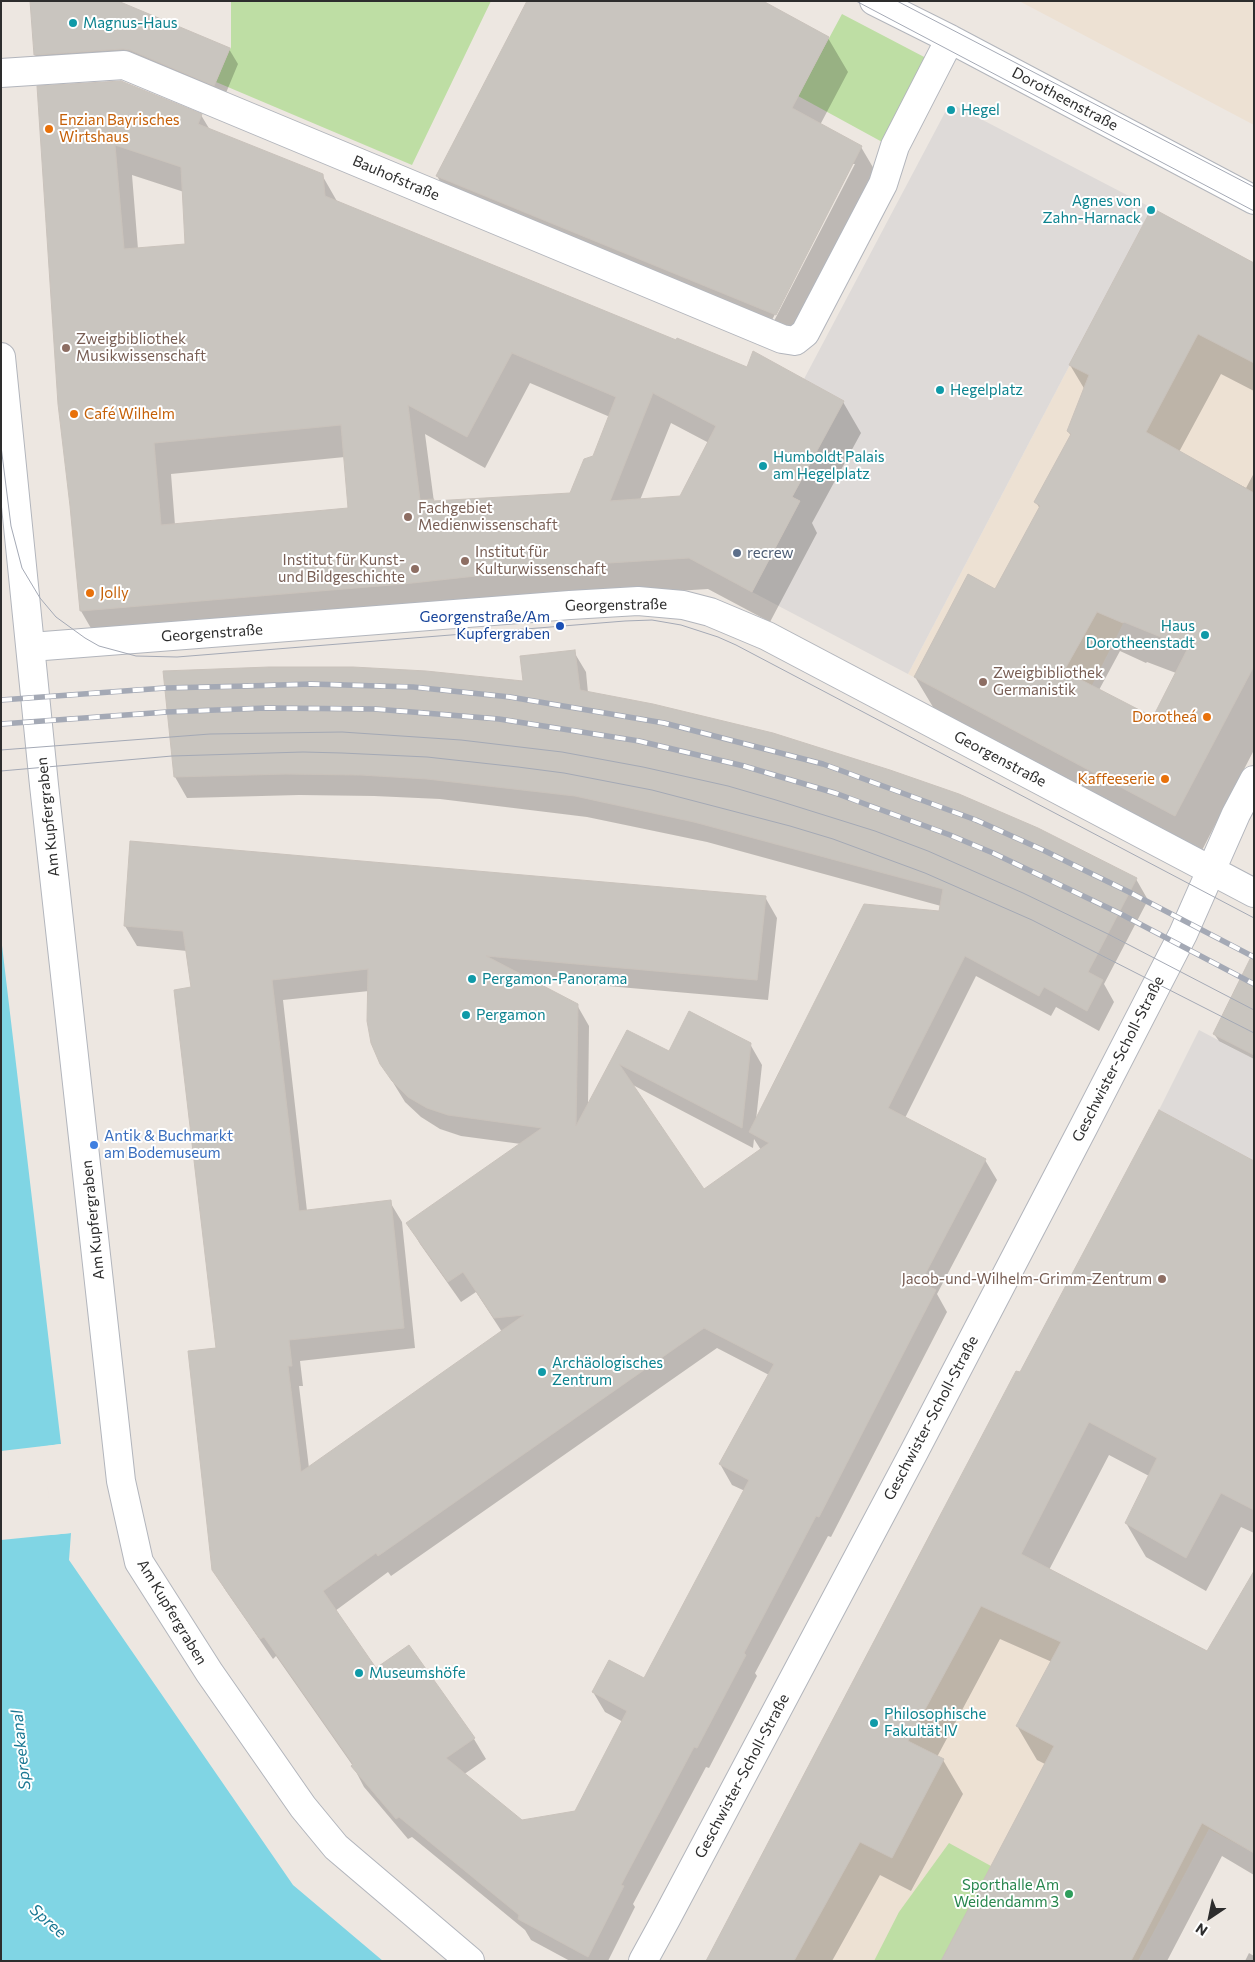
<!DOCTYPE html>
<meta charset="utf-8">
<style>
body{margin:0}
#map{position:relative;width:1255px;height:1962px;overflow:hidden;background:#ede7e1;font-family:Commissioner,sans-serif}
canvas{display:block}
.frame{position:absolute;inset:0;border:2px solid #2d2d2d;pointer-events:none}
.north{position:absolute;left:1185px;top:1892px;width:50px;height:50px;-webkit-text-stroke:4px #fff;paint-order:stroke;rotate:214deg;font-size:14px;font-weight:700;line-height:20px;text-align:center;color:#2d2d2d}
.north::after{content:'';display:block;margin:auto;width:18px;height:22px;background:#2d2d2d;clip-path:polygon(50% 0,100% 100%,50% 72%,0 100%)}
</style>
<div id="map">
<canvas width="1255" height="1962"></canvas>
<div class="frame"></div>
<div class="north">N</div>
</div>
<script>
const g = document.querySelector('canvas').getContext('2d');
g.lineJoin = 'round';
function paint(path, color) { g.fillStyle = color; g.fill(path, 'evenodd'); }
const shape = rows => new Path2D(rows.map(r => 'M' + r).join(''));
function stroke(path, color, width, dash) { g.strokeStyle = color; g.lineWidth = width; g.lineCap = dash ? 'butt' : 'round'; g.setLineDash(dash || []); g.stroke(path); }
function write(font, color, halo, rows, align = 'center') {
  g.font = font + ' Commissioner,sans-serif'; g.lineWidth = 4; g.setLineDash([]); g.textBaseline = 'middle'; g.strokeStyle = halo; g.fillStyle = color; for (const [text, x, y, turn = 0] of rows) {
    g.save(); g.translate(x, y); g.rotate((+turn || 0) * Math.PI / 180); g.textAlign = isNaN(turn) ? turn : align; if (halo) g.strokeText(text, 0, 0); g.fillText(text, 0, 0); g.restore();
  }
}
paint(shape([
 [1019,1,1254,1,1254,125,1040,12],
 [1152,208,1254,263,1254,493,1124,622,1092,685,1116,784,908,674],
 [941,1513,1254,1675,1254,1853,1209,1829,1138,1961,706,1961]
]), '#ede1d3');
paint(shape([
 [231,1,491,1,412,165,216,82,231,47],
 [842,14,928,59,884,143,798,96],
 [949,1843,991,1866,942,1961,874,1961,899,1912]
]), '#bedea4');
paint(shape([
 [950,103,1152,208,908,674,752,592,800,501,792,497,843,401,804,379],
 [1199,1030,1254,1059,1254,1161,1159,1110]
]), '#dedad8');
paint(shape([
 [1,937,61,1444,40,1447,51,1535,71,1533,69,1560,293,1885,383,1961,1,1961]
]), '#80d5e4');
paint(shape([
 [61,1444,61,1446,43,1449,53,1532,71,1530,71,1533,1,1540,1,1451]
]), '#ede7e1');
paint(shape([
 [31,1,120,1,120,3,229,49,238,64,223,100,139,65,44,70,35,55],
 [828,38,848,72,820,125,861,147,881,181,795,348,457,210,437,176],
 [852,164,855,164,774,321,772,320],
 [38,88,201,115,210,130,322,175,338,203,676,342,843,402,861,433,812,523,817,533,770,622,708,589,595,596,99,642,81,611],
 [132,175,184,192,186,245,138,249],
 [530,383,610,417,594,457,571,494,434,502,425,434,485,468],
 [671,423,709,443,680,497,640,500],
 [345,457,349,510,175,525,171,474],
 [1254,263,1254,391,1221,374,1179,452,1246,488,1254,473,1254,750,1199,856,939,717,915,677,996,591,1040,509,1036,502,1071,436,1068,431,1085,390,1070,365],
 [1120,651,1146,663,1147,662,1176,673,1154,719,1099,690],
 [574,652,586,672,588,693,1136,879,1148,900,1104,984,1114,1002,1099,1031,1056,1007,1051,1016,976,976,905,1118,985,1160,997,1180,937,1294,947,1312,831,1537,828,1536,755,1673,757,1676,709,1768,706,1767,633,1904,635,1907,608,1961,570,1961,531,1940,525,1930,412,1837,408,1839,364,1787,353,1766,276,1656,273,1659,226,1591,213,1570,218,1349,192,988,187,951,137,946,125,926,765,897,777,918,768,1000,527,979,577,1005,589,1026,588,1106,628,1031,669,1053,750,1044,762,1065,756,1120,940,912,941,906,707,842,587,817,440,799,374,796,299,795,187,798,175,777,164,673,524,682],
 [369,991,381,1063,405,1102,421,1117,440,1129,461,1136,521,1144,408,1223,420,1244,461,1302,476,1292,502,1332,309,1468,299,1386,303,1386,300,1361,415,1348,402,1222,390,1202,307,1211,283,1000],
 [631,1084,753,1148,754,1139,761,1150,704,1190],
 [717,1348,769,1375,720,1464,732,1485,745,1491,644,1680,593,1692,605,1712,623,1722,576,1812,521,1822,463,1775,486,1759,474,1739,376,1669,335,1611,388,1572,391,1576],
 [1254,955,1254,1059,1219,1041,1214,1034],
 [1254,1162,1254,1533,1241,1527,1206,1591,1146,1557,1126,1523,1149,1476,1109,1455,1049,1570,1208,1653,1254,1573,1254,1875,1222,1856,1167,1961,943,1961,1045,1764,1037,1760,1017,1726,1052,1662,1000,1639,937,1757,943,1760,963,1794,911,1891,880,1875,832,1961,707,1961,1020,1374],
 [1249,1953,1254,1956,1254,1961,1245,1961]
]), '#0003');
const building = shape([
 [30,1,118,1,230,48,214,86,130,50,123,49,34,55,30,1],
 [527,1,763,1,829,37,792,108,862,146,776,315,436,176,527,1],
 [121,81,202,114,198,124,323,174,325,196,676,340,677,338,747,367,753,351,844,401,792,497,800,501,752,592,689,558,576,565,403,584,80,611,70,506,58,404,37,86,121,81],
 [115,145,181,167,185,244,124,249,115,145],
 [512,353,616,397,593,456,584,459,570,493,433,501,434,499,420,500,408,405,467,437,512,353],
 [653,393,716,426,680,496,610,501,653,393],
 [341,425,348,508,161,525,154,443,341,425],
 [1152,208,1254,263,1254,363,1198,334,1146,432,1254,493,1254,666,1175,816,914,677,968,574,995,589,1040,506,1034,502,1071,434,1067,431,1089,375,1069,365,1152,208],
 [1097,612,1123,623,1124,622,1188,648,1153,717,1064,671,1097,612],
 [575,650,580,690,653,704,773,733,890,770,959,794,1038,828,1137,878,1088,972,1103,980,1087,1011,1044,987,1039,996,965,956,888,1108,986,1159,921,1282,936,1290,819,1517,816,1516,744,1653,746,1655,697,1748,694,1747,621,1885,624,1886,588,1957,518,1919,519,1915,399,1817,396,1819,351,1766,353,1764,264,1637,260,1639,212,1570,188,1351,216,1348,174,990,191,987,183,931,124,926,130,841,766,896,757,980,486,956,578,1004,576,1126,627,1030,669,1051,689,1011,751,1043,742,1128,619,1064,704,1189,769,1143,749,1132,864,904,939,911,943,889,694,822,575,796,427,779,361,775,286,774,174,777,163,671,269,667,353,667,426,671,523,681,520,656,575,650],
 [368,969,367,1021,371,1043,380,1064,392,1081,408,1097,427,1108,448,1115,542,1128,406,1223,448,1282,463,1272,494,1318,524,1315,301,1472,288,1366,292,1366,289,1340,404,1328,391,1200,299,1211,272,980,368,969],
 [704,1328,774,1364,719,1464,749,1480,644,1678,609,1660,592,1692,627,1711,575,1811,522,1820,446,1758,475,1738,409,1645,376,1668,323,1591,376,1553,378,1556,704,1328],
 [1254,951,1254,1055,1213,1034,1254,951],
 [1159,1110,1254,1161,1254,1510,1221,1493,1186,1558,1125,1523,1157,1458,1089,1422,1021,1554,1207,1651,1254,1571,1254,1853,1202,1823,1131,1961,941,1961,1054,1746,1016,1726,1061,1642,981,1606,908,1741,944,1759,892,1858,860,1842,794,1961,706,1961,1016,1371,1020,1372,1159,1110]
]);
paint(building, '#c9c5bf');
stroke(building, '#c9c2bb', 1);
const street = shape([
 [874,1,950,39,1254,200],
 [1,73,124,65,782,339,795,341,805,333,883,184,895,146,950,39],
 [1,357,44,785,121,1481,139,1562,209,1672,303,1807,336,1847,470,1961],
 [31,647,570,605,638,601,683,605,710,612,767,636,1254,893]
]);
const secondary = shape([
 [643,1961,666,1919,914,1452,1084,1126,1183,934,1236,814,1254,780]
]);
stroke(street, '#b2b5bc', 30);
stroke(secondary, '#b2b5bc', 30);
stroke(street, '#fff', 28);
stroke(secondary, '#fff', 28);
stroke(shape([
 [856,1,1254,211],
 [897,1,1254,187],
 [1,446,11,526,22,568,40,598,56,617,85,638,99,646,136,656,177,657,625,621,652,620,681,625,718,637,736,645,1254,918],
 [1,750,210,734,342,732,461,740,562,752,643,767,728,786,776,800,875,831,928,851,1023,893,1108,934,1254,1010],
 [1,771,172,756,303,752,342,753,427,757,518,767,564,773,652,790,790,826,833,839,925,873,1032,920,1254,1033]
]), '#a4a9b5', 1);
const rail = shape([
 [1,700,165,688,247,686,311,684,413,687,510,697,664,723,823,764,976,820,1043,850,1129,892,1254,957],
 [1,724,167,712,266,708,375,709,499,719,639,741,744,766,835,793,950,835,993,853,1119,913,1254,984]
]);
stroke(rail, '#a4a9b5', 5.5);
stroke(rail, '#fff', 4, [11]);
for (const [x, y, r, color] of [
 [73,23,5,"#0f9aa8"],
 [951,110,5,"#0f9aa8"],
 [49,129,5,"#e8710a"],
 [1151,210,5,"#0f9aa8"],
 [66,348,5,"#8d6e63"],
 [940,390,5,"#0f9aa8"],
 [74,414,5,"#e8710a"],
 [763,466,5,"#0f9aa8"],
 [408,517,5,"#8d6e63"],
 [737,553,5,"#5c6f8a"],
 [465,561,5,"#8d6e63"],
 [415,569,5,"#8d6e63"],
 [90,593,5,"#e8710a"],
 [560,626,5,"#1a4fb4"],
 [1205,635,5,"#0f9aa8"],
 [983,682,5,"#8d6e63"],
 [1207,717,5,"#e8710a"],
 [1165,779,5,"#e8710a"],
 [472,979,5,"#0f9aa8"],
 [466,1015,5,"#0f9aa8"],
 [94,1145,5,"#3f7fe0"],
 [1162,1279,5,"#8d6e63"],
 [542,1372,5,"#0f9aa8"],
 [359,1673,5,"#0f9aa8"],
 [874,1723,5,"#0f9aa8"],
 [1069,1894,5,"#2e9e5b"]
]) { const dot = new Path2D(); dot.arc(x, y, r, 0, 2 * Math.PI); g.fillStyle = color; g.fill(dot); stroke(dot, '#fff', 2); }
write('15px', '#0d838f', '#fff', [
 ["Magnus-Haus",83,23],
 ["Hegel",961,110],
 ["Agnes von",1141,201,"right"],
 ["Zahn-Harnack",1141,218,"right"],
 ["Hegelplatz",950,390],
 ["Humboldt Palais",773,457],
 ["am Hegelplatz",773,474],
 ["Haus",1195,626,"right"],
 ["Dorotheenstadt",1195,643,"right"],
 ["Pergamon-Panorama",482,979],
 ["Pergamon",476,1015],
 ["Archäologisches",552,1363],
 ["Zentrum",552,1380],
 ["Museumshöfe",369,1673],
 ["Philosophische",884,1714],
 ["Fakultät IV",884,1731]
], 'left');
write('15px', '#2d2d2d', '#fff', [
 ["Dorotheenstraße",1065,99,28],
 ["Bauhofstraße",396,178,23],
 ["Georgenstraße",616,605,-1],
 ["Georgenstraße",212,633,-4],
 ["Georgenstraße",1000,759,28],
 ["Am Kupfergraben",48,817,-96],
 ["Geschwister-Scholl-Straße",1118,1059,-63],
 ["Am Kupfergraben",93,1220,-96],
 ["Geschwister-Scholl-Straße",931,1418,-62],
 ["Am Kupfergraben",172,1612,59],
 ["Geschwister-Scholl-Straße",742,1776,-62]
]);
write('15px', '#c56008', '#fff', [
 ["Enzian Bayrisches",59,120],
 ["Wirtshaus",59,137],
 ["Café Wilhelm",84,414],
 ["Jolly",100,593],
 ["Dorotheá",1197,717,"right"],
 ["Kaffeeserie",1155,779,"right"]
], 'left');
write('15px', '#785e54', '#fff', [
 ["Zweigbibliothek",76,339],
 ["Musikwissenschaft",76,356],
 ["Fachgebiet",418,508],
 ["Medienwissenschaft",418,525],
 ["Institut für",475,552],
 ["Kulturwissenschaft",475,569],
 ["Institut für Kunst-",405,560,"right"],
 ["und Bildgeschichte",405,577,"right"],
 ["Zweigbibliothek",993,673],
 ["Germanistik",993,690],
 ["Jacob-und-Wilhelm-Grimm-Zentrum",1152,1279,"right"]
], 'left');
write('15px', '#4e5e75', '#fff', [
 ["recrew",747,553]
], 'left');
write('15px', '#164399', '#fff', [
 ["Georgenstraße/Am",550,617],
 ["Kupfergraben",550,634]
], 'right');
write('15px', '#366cbe', '#fff', [
 ["Antik & Buchmarkt",104,1136],
 ["am Bodemuseum",104,1153]
], 'left');
write('15px', '#27864d', '#fff', [
 ["Sporthalle Am",1059,1885],
 ["Weidendamm 3",1059,1902]
], 'right');
write('italic 16px', '#1b7893', '#fff', [
 ["Spreekanal",21,1750,-96],
 ["Spree",48,1921,41]
]);
</script>
